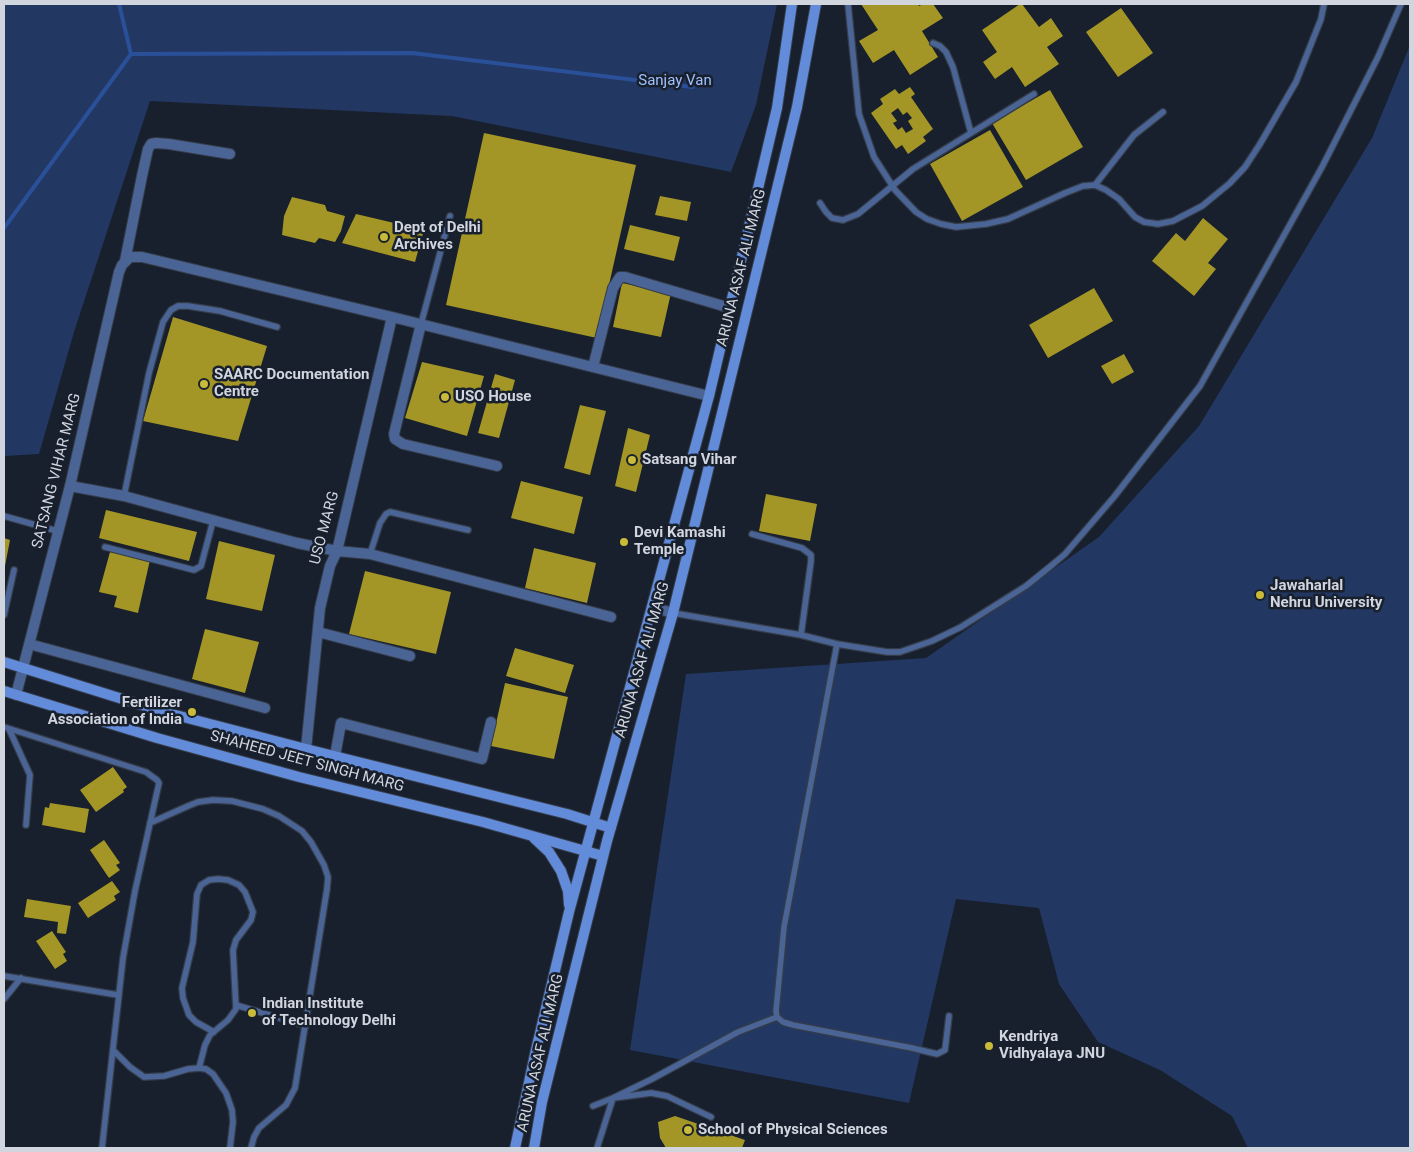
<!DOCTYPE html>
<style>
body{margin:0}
#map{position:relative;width:1414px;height:1152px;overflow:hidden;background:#181f2d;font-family:Roboto,sans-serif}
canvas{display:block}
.frame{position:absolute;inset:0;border:5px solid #d0d5de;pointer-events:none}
</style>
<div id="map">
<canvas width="1414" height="1152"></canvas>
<div class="frame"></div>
</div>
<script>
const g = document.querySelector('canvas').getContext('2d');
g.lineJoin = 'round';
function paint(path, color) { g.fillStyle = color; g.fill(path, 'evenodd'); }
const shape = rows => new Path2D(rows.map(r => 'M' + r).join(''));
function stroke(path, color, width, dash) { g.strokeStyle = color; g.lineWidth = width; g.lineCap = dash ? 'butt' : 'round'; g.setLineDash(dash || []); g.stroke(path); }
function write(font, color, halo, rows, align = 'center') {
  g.font = font + ' Roboto,sans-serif'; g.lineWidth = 5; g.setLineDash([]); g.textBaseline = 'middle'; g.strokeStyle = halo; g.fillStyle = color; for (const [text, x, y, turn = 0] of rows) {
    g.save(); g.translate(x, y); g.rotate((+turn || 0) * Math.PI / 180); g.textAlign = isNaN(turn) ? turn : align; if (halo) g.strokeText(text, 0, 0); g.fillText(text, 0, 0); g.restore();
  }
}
paint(shape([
 [4,4,777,4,756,105,731,172,452,116,150,101,74,332,39,454,4,456],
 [1410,45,1410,1148,1248,1148,1232,1116,1160,1070,1098,1042,1059,984,1039,908,956,899,909,1103,630,1050,686,674,926,658,1099,537,1199,426,1372,138]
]), '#223862');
stroke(shape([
 [119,4,131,54],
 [4,228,131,54,412,53,693,87]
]), '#2a5099', 4);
paint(shape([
 [861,4,918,4,919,6,923,4,933,4,943,18,922,31,938,57,910,75,894,50,873,63,859,41,878,30],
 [1020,4,1022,4,1039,27,1051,18,1063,36,1047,47,1059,64,1025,87,1012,67,995,79,983,62,997,52,982,30],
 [1121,8,1153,53,1118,77,1086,32],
 [910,87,915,94,911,97,933,129,923,137,926,141,908,154,902,145,896,149,871,113,883,104,880,99,895,89,899,94],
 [898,108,903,115,907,112,912,118,908,121,913,129,906,133,902,127,898,130,893,123,897,121,891,113],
 [1050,90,1083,147,1026,180,992,123],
 [990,130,1023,187,962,221,930,164],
 [484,133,636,165,597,338,446,305],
 [660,196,691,202,687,221,655,215],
 [292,197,325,205,327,211,345,216,341,231,335,242,319,238,315,243,282,235,284,216],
 [356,214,424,230,415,262,342,243],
 [1203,218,1228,239,1208,263,1216,269,1194,296,1152,261,1176,233,1185,241],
 [630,225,680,237,674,261,624,249],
 [622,283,671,293,661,337,613,327],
 [1094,288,1113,321,1048,358,1029,325],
 [173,317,267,346,238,441,143,421],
 [1124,354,1134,372,1112,384,1101,366],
 [422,362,484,376,467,436,405,418],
 [495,374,515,380,499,438,478,433],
 [580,405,606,411,590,475,564,468],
 [628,428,650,435,636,492,615,486],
 [521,481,583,497,574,534,511,518],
 [766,494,817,504,810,541,759,531],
 [106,510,197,532,189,561,99,538],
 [4,538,10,540,5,566,4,566],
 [219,541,275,555,262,611,206,599],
 [534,548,596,563,587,603,525,588],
 [110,552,150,560,138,613,114,607,117,596,99,592],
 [365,571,451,592,436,654,349,634],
 [205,629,259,642,245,693,192,679],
 [515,648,574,665,565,693,506,676],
 [505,683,568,697,554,759,491,746],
 [113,767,127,787,123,790,124,792,96,812,80,790],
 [50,803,89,809,85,833,42,825,45,807,49,808],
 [104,840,120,863,116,865,120,870,109,878,90,850],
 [112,881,120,892,114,896,116,900,88,918,78,903],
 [27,899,71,906,66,934,57,933,58,922,24,917],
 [52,931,66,952,63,954,67,961,55,969,36,941],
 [675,1116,745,1140,742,1148,666,1148,660,1138,658,1122]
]), '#a39626');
const lane = shape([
 [848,4,859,114,874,157,895,190,916,212,927,219,941,224,956,227,986,224,1008,219,1065,193,1083,186,1095,185,1106,190,1119,199,1135,217,1144,222,1158,224,1173,221,1202,206,1230,183,1245,167,1260,144,1296,82,1321,19,1324,4],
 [933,43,940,46,946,52,953,67,971,133],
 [1095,185,1134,135,1163,112],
 [820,203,826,212,832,218,843,220,858,214,913,169,1034,94],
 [421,324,450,216],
 [124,496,149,373,163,322,171,310,178,306,188,306,220,311,277,327],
 [4,516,57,531],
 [752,534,802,548,811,555,811,561,801,635],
 [105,547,194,570,201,566,213,521],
 [370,554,380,523,386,514,390,512,468,530],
 [673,613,801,635,837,644,887,652,900,652,932,641,961,627,1026,586,1052,565,1065,554,1114,497,1200,386,1322,167,1378,57,1401,4],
 [4,615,14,570],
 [837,644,784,927,776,1011,777,1017,783,1022,793,1025,912,1048,937,1054,945,1050,949,1016],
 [4,727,146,772,157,780,159,783,135,891,123,958,102,1148],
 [9,729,30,775,26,825],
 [150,823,188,806,198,802,213,800,232,801,263,809,279,816,302,831,311,842,324,865,328,877,327,889,295,1088,286,1105,259,1128,254,1137,251,1148],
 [4,976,118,995],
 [4,999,21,978],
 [236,1005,306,1026],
 [113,1050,130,1067,144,1077,164,1076,188,1069,199,1068,206,1069,213,1074,226,1093,232,1110,233,1122,230,1148],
 [199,1068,205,1045,210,1035,228,1020,236,1009,233,950,236,940,251,920,253,912,245,892,239,885,228,880,218,879,209,880,201,885,197,894,193,942,182,988,183,998,189,1015,196,1022,214,1032],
 [593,1106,613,1098,651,1093,667,1096,711,1117],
 [597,1148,613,1098,652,1079,738,1032,777,1017]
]);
const street = shape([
 [125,261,142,176,148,149,151,144,156,143,169,144,230,154],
 [421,324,394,434,395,439,403,444,497,466],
 [593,367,613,288,620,277,625,277,730,308],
 [70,486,124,496,297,543,337,551,370,554,611,617],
 [652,607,673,613],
 [318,632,410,656],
 [29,644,265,708],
 [16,695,70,486,119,272,122,265,130,257,142,257,392,317,709,396],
 [306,749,320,608,330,566,337,551,392,317],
 [335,756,341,723,482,759,491,722]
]);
const secondary = shape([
 [4,662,164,712,306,749,567,814,611,828],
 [4,691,157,738,299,777,483,822,603,856],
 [534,838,549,852,561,871,568,891,569,905],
 [515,1148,535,1054,569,912,709,396,777,108,792,4],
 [534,1148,542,1102,607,841,673,613,797,107,816,4]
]);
stroke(lane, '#353c49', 8);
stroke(street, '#353c49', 12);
stroke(secondary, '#353c49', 12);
stroke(lane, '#4a6595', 5.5);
stroke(street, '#4a6595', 10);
stroke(secondary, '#628cda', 10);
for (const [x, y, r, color] of [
 [384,237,5,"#c9ba3a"],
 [204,384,5,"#c9ba3a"],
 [445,397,5,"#c9ba3a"],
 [632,460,5,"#c9ba3a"],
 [624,542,5,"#c9ba3a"],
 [1260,595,5,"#c9ba3a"],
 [192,712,5,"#c9ba3a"],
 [252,1013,5,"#c9ba3a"],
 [989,1046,5,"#c9ba3a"],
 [688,1130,5,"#c9ba3a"]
]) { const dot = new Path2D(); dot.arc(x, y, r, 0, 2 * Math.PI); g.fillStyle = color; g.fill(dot); stroke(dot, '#181f2d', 2); }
write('15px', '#9ec0fd', '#181f2d', [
 ["Sanjay Van",675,81]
]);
write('bold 15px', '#d0d5de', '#181f2d', [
 ["Dept of Delhi",394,228],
 ["Archives",394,245],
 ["SAARC Documentation",214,375],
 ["Centre",214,392],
 ["USO House",455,397],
 ["Satsang Vihar",642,460],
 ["Devi Kamashi",634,533],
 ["Temple",634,550],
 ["Jawaharlal",1270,586],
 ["Nehru University",1270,603],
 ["Fertilizer",182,703,"right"],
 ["Association of India",182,720,"right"],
 ["Indian Institute",262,1004],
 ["of Technology Delhi",262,1021],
 ["Kendriya",999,1037],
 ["Vidhyalaya JNU",999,1054],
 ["School of Physical Sciences",698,1130]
], 'left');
write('15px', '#d0d5de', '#181f2d', [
 ["ARUNA ASAF ALI MARG",742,268,-76],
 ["SATSANG VIHAR MARG",57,471,-76],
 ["USO MARG",325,528,-75],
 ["ARUNA ASAF ALI MARG",643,660,-74],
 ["SHAHEED JEET SINGH MARG",307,762,15],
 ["ARUNA ASAF ALI MARG",541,1053,-77]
]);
</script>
